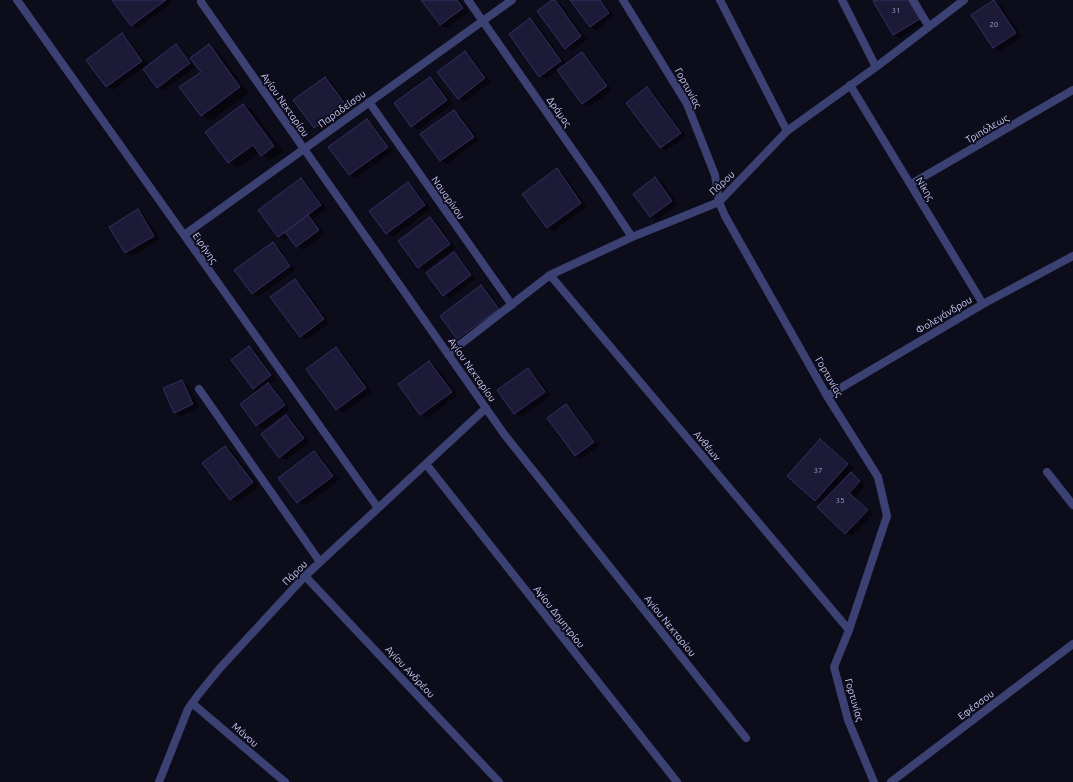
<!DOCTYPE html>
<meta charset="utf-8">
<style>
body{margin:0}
canvas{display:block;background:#0d0c1a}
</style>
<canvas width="1073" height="782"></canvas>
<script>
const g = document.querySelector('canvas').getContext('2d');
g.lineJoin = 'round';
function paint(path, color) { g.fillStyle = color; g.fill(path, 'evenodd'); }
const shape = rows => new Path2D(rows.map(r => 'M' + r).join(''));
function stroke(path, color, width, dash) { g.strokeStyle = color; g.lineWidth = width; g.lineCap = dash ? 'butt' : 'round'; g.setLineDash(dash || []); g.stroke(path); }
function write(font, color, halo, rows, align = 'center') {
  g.font = font + ' Ubuntu,sans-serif'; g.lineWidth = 3.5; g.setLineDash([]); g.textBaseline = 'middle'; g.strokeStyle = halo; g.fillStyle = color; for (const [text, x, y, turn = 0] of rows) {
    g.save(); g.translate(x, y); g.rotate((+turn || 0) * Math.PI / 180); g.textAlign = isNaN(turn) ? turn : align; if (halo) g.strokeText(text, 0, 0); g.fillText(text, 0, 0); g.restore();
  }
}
paint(shape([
 [113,0,170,0,172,3,138,28,132,25],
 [423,0,460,0,469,12,447,28,440,25],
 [553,0,560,3,587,40,572,51,565,48],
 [571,0,602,0,614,16,596,30,590,26],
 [877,0,911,0,925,23,900,38,894,34],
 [994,1,1001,5,1022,37,1000,51,994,47],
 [530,20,536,23,567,65,582,53,588,57,612,90,589,107,583,104,558,71,546,79,540,76],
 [122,35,128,38,149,66,176,46,182,49,195,67,164,90,157,87,143,68,113,90,107,87,87,60],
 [209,46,218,51,249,93,211,121,201,115,202,72],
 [465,52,471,56,491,82,464,102,458,98],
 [325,78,331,81,351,108,321,130,315,127],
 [430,78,437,82,453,104,418,130,412,126],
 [647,88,653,92,686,136,666,151,660,147],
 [243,105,253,110,283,152,271,160,262,155,260,152,238,168,229,162],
 [454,111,460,114,479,140,447,164,441,161],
 [367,120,373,124,393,151,356,178,349,175],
 [557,170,563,173,587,206,554,231,547,227],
 [655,179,662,182,678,204,657,220,651,217],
 [301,180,307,183,327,209,313,219,325,234,303,250,297,246,290,236,285,240,280,237,290,230,288,228,280,235,280,237,279,236],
 [408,184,414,187,431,209,393,237,387,233],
 [138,210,144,214,160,239,132,256,125,253],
 [430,218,437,222,456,248,425,270,418,267],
 [273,243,279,247,295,270,258,297,252,293],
 [454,254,460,257,476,279,450,298,444,295],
 [295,281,301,284,330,323,306,340,300,336],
 [482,286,488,290,504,313,464,342,458,339,441,316],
 [249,347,256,351,276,379,269,384,274,388,290,409,263,429,257,425,241,404,258,391,253,388],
 [336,348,342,352,372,392,343,413,337,409],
 [429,362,436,366,458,395,427,418,421,414],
 [528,369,534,373,551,395,521,417,515,413],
 [182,381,188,384,199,407,181,416,175,412],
 [566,405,572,409,599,446,581,459,575,455],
 [286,416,292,419,310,442,286,460,279,457],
 [821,441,827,444,854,469,850,473,857,477,866,485,855,497,873,514,852,536,846,533,822,504,816,501,789,476],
 [225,447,232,450,259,486,237,503,231,499],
 [314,452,320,455,339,480,304,506,298,502]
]), '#0007');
const building = shape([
 [112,0,166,0,131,26,112,0],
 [421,0,457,0,463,8,440,25,421,0],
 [552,0,555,0,581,36,565,49,537,11,552,0],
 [570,0,600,0,609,13,590,27,570,0],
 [876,0,908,0,920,19,893,35,873,1,876,0],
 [994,0,1016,33,993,48,971,15,994,0],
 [530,18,561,61,539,77,509,34,530,18],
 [122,33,142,61,106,87,86,60,122,33],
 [176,44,190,63,157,88,143,69,176,44],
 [209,44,240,87,201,116,179,87,201,72,190,58,209,44],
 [465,51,485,78,458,99,437,72,465,51],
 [582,52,607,86,582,104,557,70,582,52],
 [325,77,346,105,314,128,293,100,325,77],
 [430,77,447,100,411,127,394,103,430,77],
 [647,87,681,133,660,148,626,103,647,87],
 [243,104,274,146,261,156,253,145,228,163,205,132,243,104],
 [454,110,474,137,440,161,420,134,454,110],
 [367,119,388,147,349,175,328,147,367,119],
 [557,168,581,203,547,228,522,194,557,168],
 [655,177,672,201,650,217,633,194,655,177],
 [301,178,321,205,278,237,258,210,301,178],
 [408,182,425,205,386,234,369,211,408,182],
 [138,209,154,236,125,253,109,227,138,209],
 [308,215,319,230,296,247,285,232,308,215],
 [430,217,450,244,418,268,398,241,430,217],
 [273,242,290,266,252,294,234,270,273,242],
 [454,252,471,275,443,296,426,273,454,252],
 [295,279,324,319,300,337,270,297,295,279],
 [481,285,499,309,457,339,440,316,481,285],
 [249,346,271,375,253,389,231,360,249,346],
 [336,347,366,388,336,410,306,369,336,347],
 [429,361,452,392,420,415,398,384,429,361],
 [528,368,545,392,514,414,497,390,528,368],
 [182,380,193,404,174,413,163,388,182,380],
 [268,383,285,405,256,426,240,404,268,383],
 [566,404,594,442,575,456,547,418,566,404],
 [286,415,304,438,279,458,261,434,286,415],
 [820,439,848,464,815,501,787,476,820,439],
 [225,446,253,482,230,500,202,463,225,446],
 [314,451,333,476,297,503,278,478,314,451],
 [851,472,860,481,849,493,868,510,845,534,817,507,851,472]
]);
paint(building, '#1d1a38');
stroke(building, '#332f62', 1);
stroke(shape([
 [17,0,378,508],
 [201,0,201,2,504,434,746,738],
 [468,0,598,186,632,237],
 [623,0,687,104,715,175,719,202,725,216,827,396,878,477,887,516,849,630,834,667,848,720,874,782],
 [720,0,787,131],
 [842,0,876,67],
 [913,0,929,27],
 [850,85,983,304],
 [369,102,512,305],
 [911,184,1073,90],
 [184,235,512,0],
 [550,275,849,630],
 [449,353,550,275,632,237,719,202,787,131,876,67,964,0],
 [199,389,320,562],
 [827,396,983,304,1073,256],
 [426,464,677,782],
 [1047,472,1073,505],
 [305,576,499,782],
 [192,703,285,782],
 [159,782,188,709,198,695,220,668,305,576,486,408],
 [891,782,1073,644]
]), '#3c4174', 8);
write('8px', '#a09fc9', null, [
 ["31",896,10],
 ["20",994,24],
 ["37",818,470],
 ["35",840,500]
]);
write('10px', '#cbcbf9', '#0d0c1a', [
 ["Γορτυνίας",688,88,61],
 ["Αγίου Νεκταρίου",285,105,55],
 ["Παραδείσου",342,109,-36],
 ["Δράμας",559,112,55],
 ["Τριπόλεως",987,129,-30],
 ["Πάρου",722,183,-43],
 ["Νίκης",925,189,59],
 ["Ναυαρίνου",448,198,55],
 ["Ειρήνης",205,248,55],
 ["Φολεγάνδρου",944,315,-31],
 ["Αγίου Νεκταρίου",472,370,55],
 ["Γορτυνίας",829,377,60],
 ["Ανθέων",707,446,50],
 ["Πάρου",295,573,-45],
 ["Αγίου Δημητρίου",559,617,52],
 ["Αγίου Νεκταρίου",670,626,51],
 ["Αγίου Ανδρέου",410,672,47],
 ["Γορτυνίας",854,700,74],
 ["Εφέσσου",976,705,-37],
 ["Μάνου",245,735,41]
]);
</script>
